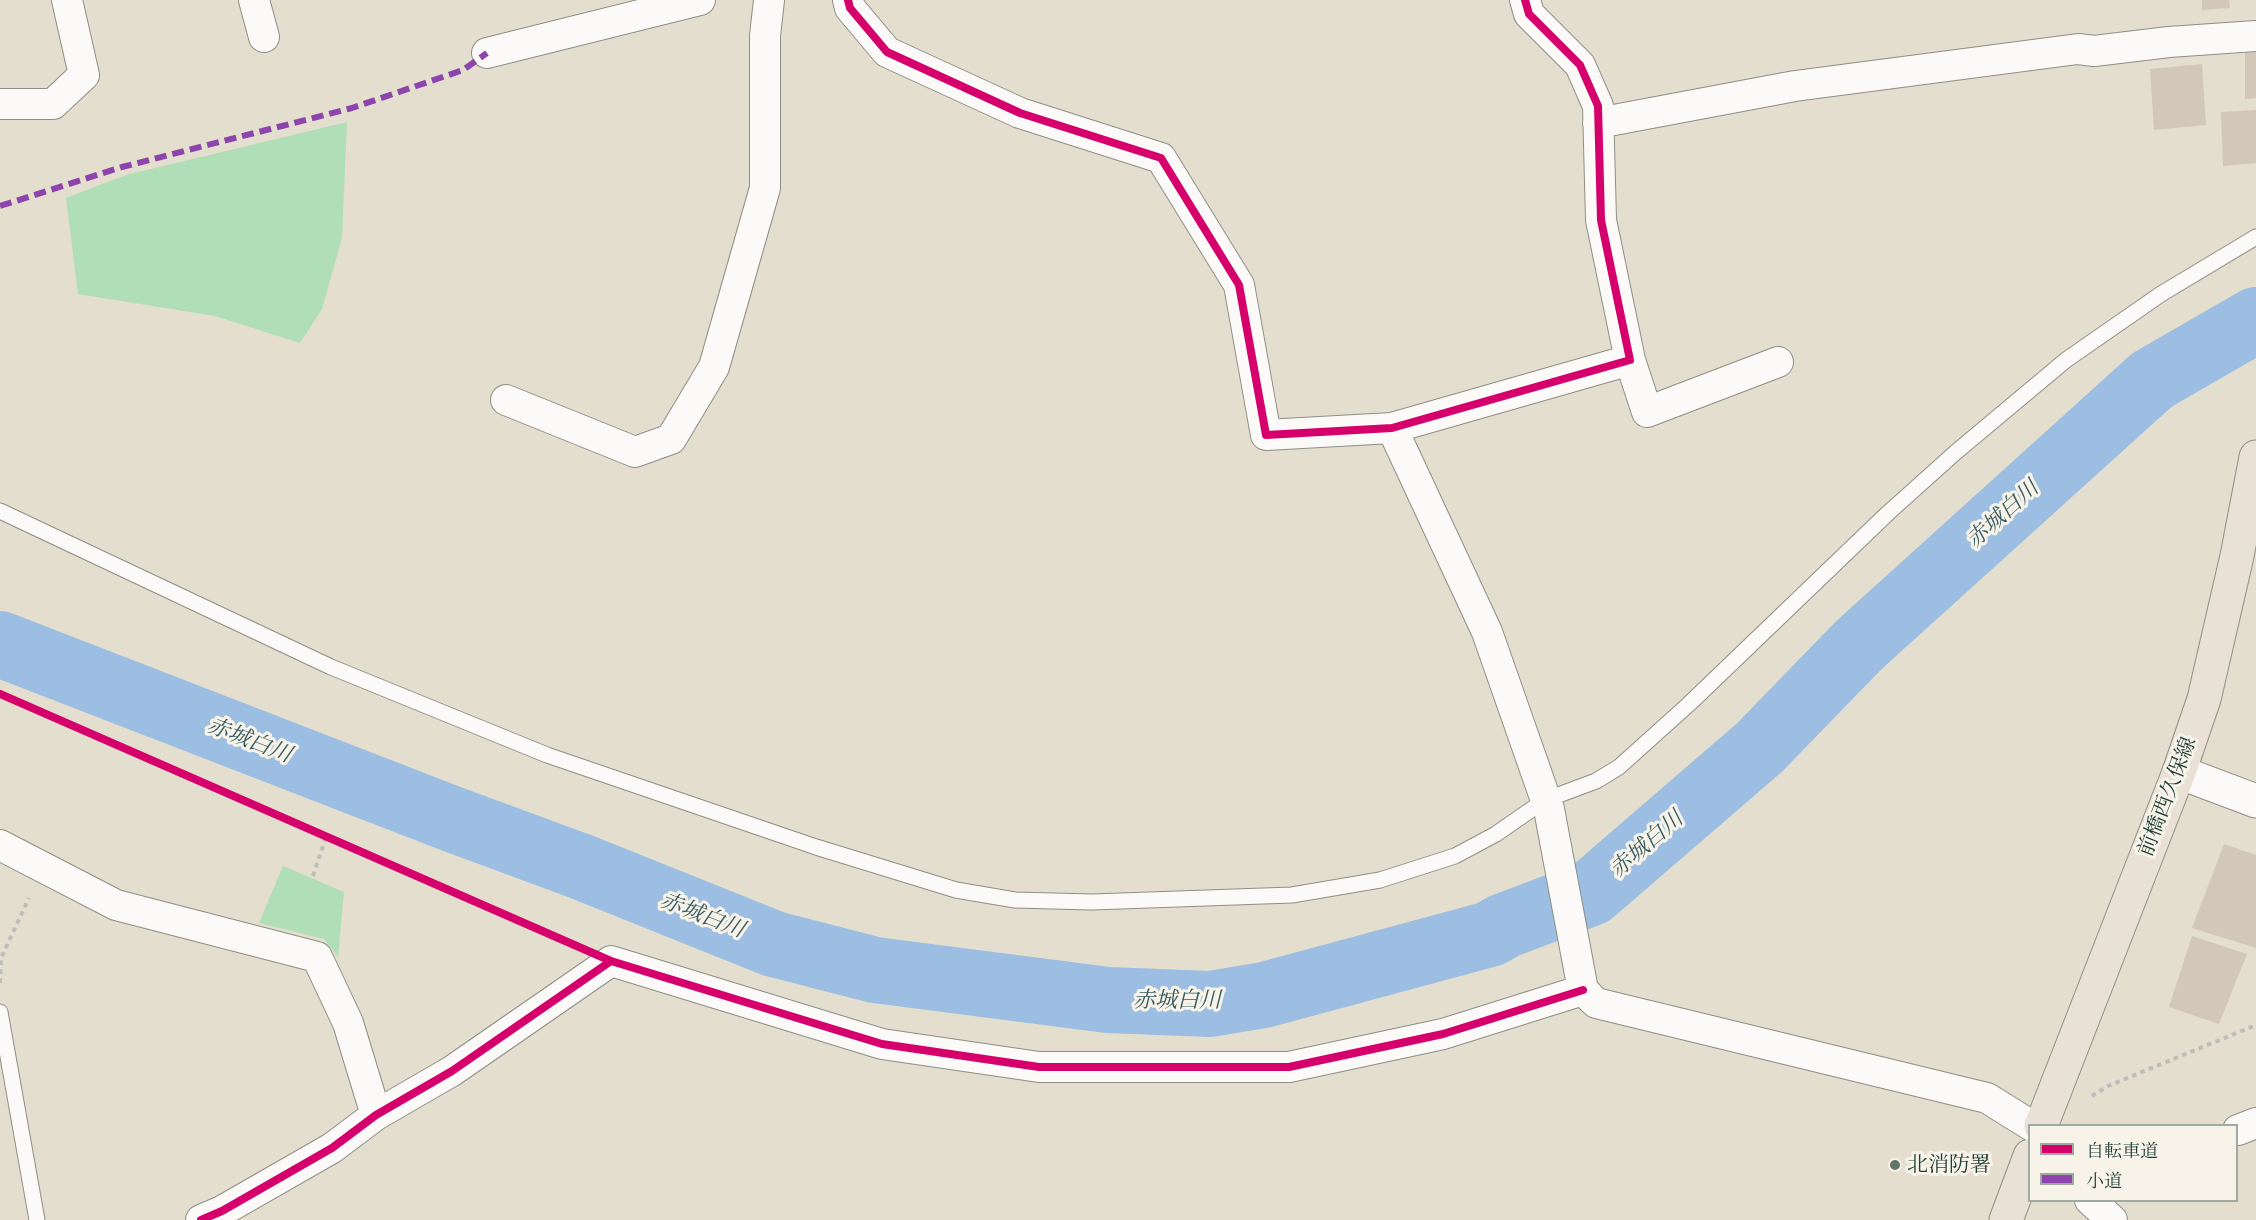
<!DOCTYPE html>
<meta charset="utf-8">
<style>
body{margin:0}
#map{position:relative;width:2256px;height:1220px;overflow:hidden;background:#e4dece;font-family:"Old Standard TT","Noto Serif JP",serif}
canvas{display:block}
.legend{position:absolute;left:2028px;top:1124px;width:210px;height:78px;box-sizing:border-box;background:#f7f3e8;border:2px solid #a1aaa0;margin:0;padding:8px 10px;list-style:none;font-size:18px;color:#1f3d34}
.legend li{display:flex;align-items:center;gap:12px;height:30px}
.legend b{width:30px;border:2px solid #a1aaa0}
</style>
<div id="map">
<canvas width="2256" height="1220"></canvas>
<ul class="legend">
<li><b style="height:8px;background:#d6006c"></b>自転車道</li>
<li><b style="height:8px;background:#8e44ad"></b>小道</li>
</ul>
</div>
<script>
const g = document.querySelector('canvas').getContext('2d');
g.lineJoin = 'round';
function paint(path, color) { g.fillStyle = color; g.fill(path, 'evenodd'); }
const shape = rows => new Path2D(rows.map(r => 'M' + r).join(''));
function stroke(path, color, width, dash) { g.strokeStyle = color; g.lineWidth = width; g.lineCap = dash ? 'butt' : 'round'; g.setLineDash(dash || []); g.stroke(path); }
function write(font, color, halo, rows, align = 'center') {
  g.font = font + ' "Old Standard TT","Noto Serif JP",serif'; g.lineWidth = 6; g.setLineDash([]); g.textBaseline = 'middle'; g.strokeStyle = halo; g.fillStyle = color; for (const [text, x, y, turn = 0] of rows) {
    g.save(); g.translate(x, y); g.rotate((+turn || 0) * Math.PI / 180); g.textAlign = isNaN(turn) ? turn : align; if (halo) g.strokeText(text, 0, 0); g.fillText(text, 0, 0); g.restore();
  }
}
paint(shape([
 [347,122,342,238,322,309,300,343,215,316,78,294,66,198,126,175],
 [283,866,344,892,338,957,324,939,259,923]
]), '#b0deb6');
stroke(shape([
 [0,644,452,819,582,867,774,944,875,970,1108,1000,1210,1004,1264,995,1490,934,1504,926,1591,893,1759,748,1859,645,2152,380,2256,320]
]), '#9cbee2', 66);
paint(shape([
 [2202,0,2229,0,2230,8,2202,10],
 [2256,49,2256,98,2245,99,2245,50],
 [2202,64,2206,125,2154,130,2150,69],
 [2256,110,2256,163,2223,166,2221,112],
 [2224,844,2256,855,2256,948,2192,928],
 [2192,936,2247,954,2219,1024,2169,1007]
]), '#d3c7ba');
const service = shape([
 [0,511,331,667,547,755,816,847,956,890,1015,900,1092,902,1292,895,1380,880,1455,856,1496,834,1545,800,1596,781,1619,767,1689,704,1888,513,1956,452,2066,360,2161,294,2256,237],
 [0,1012,37,1220]
]);
const minor = shape([
 [254,0,264,37],
 [848,0,850,8,887,52,1020,113,1161,158,1239,285,1266,435,1392,428,1630,360,1601,220,1598,106,1580,65,1529,14,1525,0],
 [487,53,700,0],
 [0,104,53,104,84,75,67,0],
 [1598,123,1795,86,2078,49,2094,51,2169,42,2256,36],
 [1630,360,1647,412,1778,362],
 [506,400,635,452,671,439,714,367,765,188,765,36,769,0],
 [1392,428,1487,632,1549,809,1583,990,1596,1003,1987,1098,2032,1126],
 [0,845,116,905,317,957,348,1023,376,1115],
 [2238,1130,2256,1123],
 [2090,1200,2112,1220],
 [201,1220,222,1211,332,1148,376,1115,452,1071,611,961,882,1044,1039,1067,1289,1067,1443,1034,1583,990]
]);
const tertiary = shape([
 [2179,772,2256,801]
]);
const primary = shape([
 [2041,1126,2179,772,2204,699,2237,556,2256,457],
 [2006,1220,2030,1156]
]);
stroke(service, '#8d8f85', 17);
stroke(minor, '#8d8f85', 32);
stroke(tertiary, '#8d8f85', 35);
stroke(primary, '#8d8f85', 35);
stroke(shape([
 [313,876,326,837],
 [0,983,1,958,29,898],
 [2092,1096,2108,1086,2256,1025]
]), '#bcbeba', 4, [4.5, 4.5]);
stroke(service, '#fbfaf8', 15);
stroke(minor, '#fbfaf8', 30);
stroke(tertiary, '#fbfaf8', 33);
stroke(primary, '#eae1d6', 33);
stroke(shape([
 [0,206,122,167,352,108,463,70,487,53]
]), '#8e44ad', 6, [12, 6]);
stroke(shape([
 [848,0,850,8,887,52,1020,113,1161,158,1239,285,1266,435,1392,428,1630,360,1601,220,1598,106,1580,65,1529,14,1525,0],
 [0,694,611,961,882,1044,1039,1067,1289,1067,1443,1034,1583,990],
 [201,1220,222,1211,332,1148,376,1115,452,1071,611,961]
]), '#d6006c', 8);
for (const [x, y, r, color] of [
 [1895,1165,6,"#64756a"]
]) { const dot = new Path2D(); dot.arc(x, y, r, 0, 2 * Math.PI); g.fillStyle = color; g.fill(dot); stroke(dot, '#f7f3e8', 2); }
write('21px', '#1f3d34', '#f7f3e8', [
 ["前橋西久保線",2168,797,-69]
]);
write('21px', '#1f3d34', '#f7f3e8', [
 ["北消防署",1907,1165]
], 'left');
write('italic 22px', '#365a62', '#f7f3e8', [
 ["赤城白川",2003,515,-42],
 ["赤城白川",249,741,21],
 ["赤城白川",1647,845,-41],
 ["赤城白川",702,916,21],
 ["赤城白川",1177,1001]
]);
</script>
